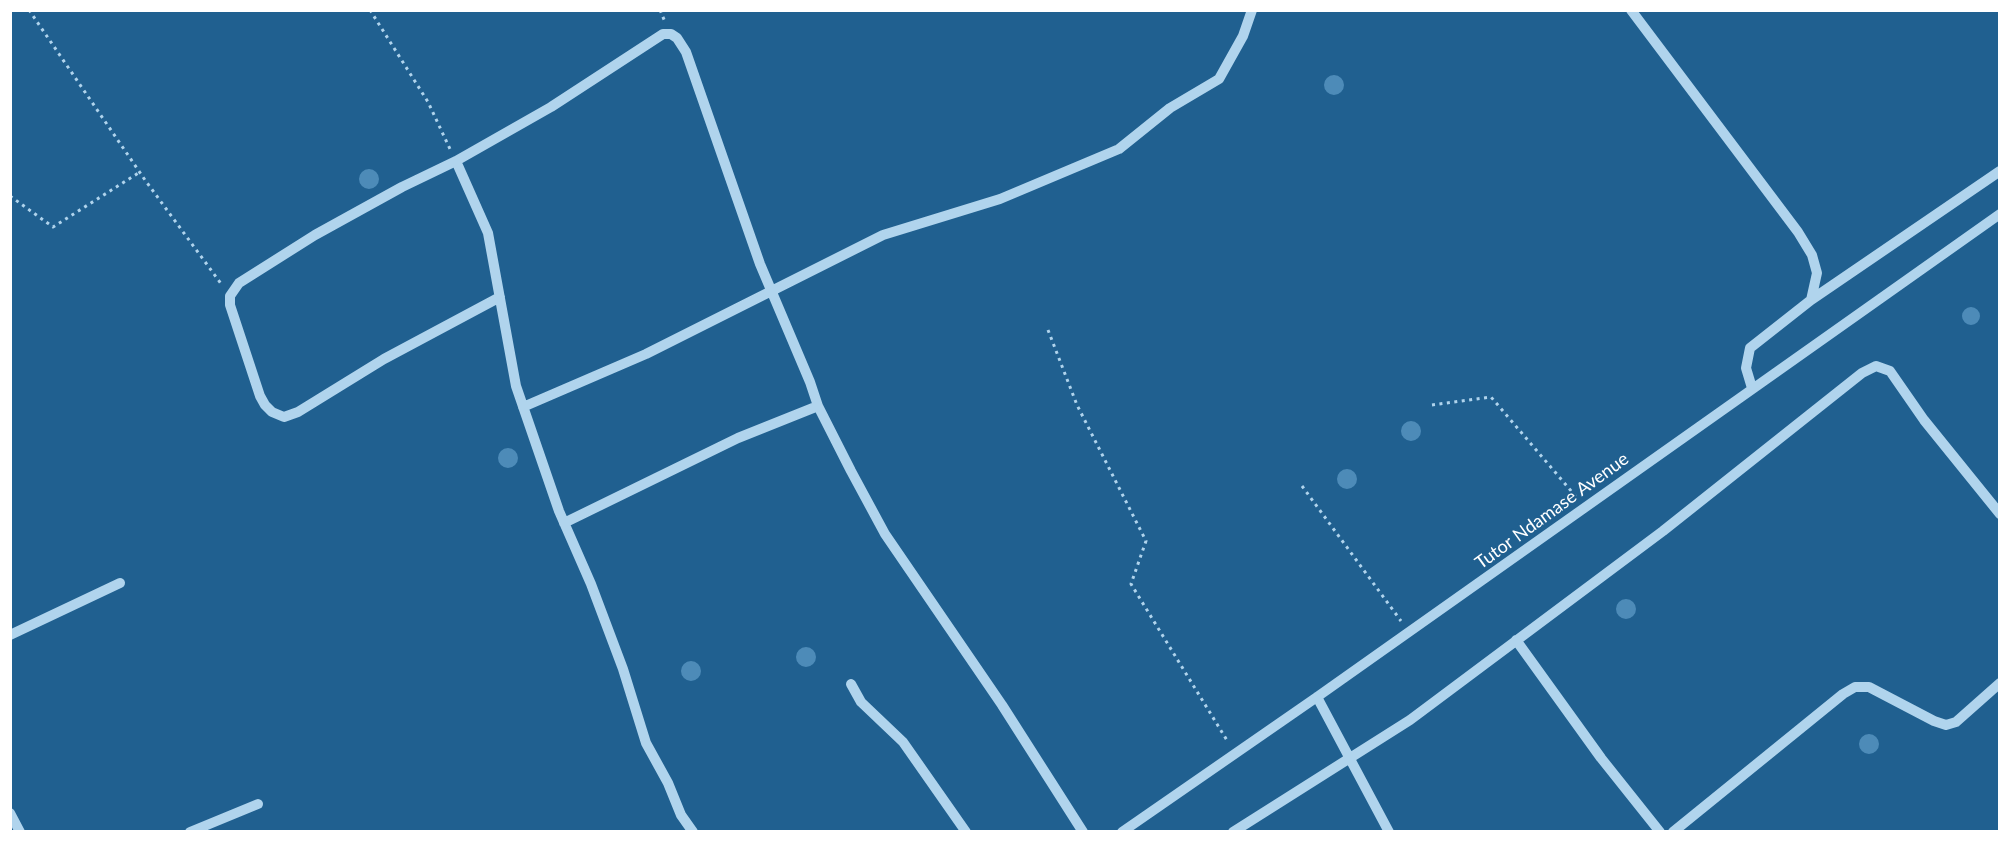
<!DOCTYPE html>
<style>
body{margin:0}
#map{position:relative;width:2010px;height:842px;overflow:hidden;background:#206090;font-family:Lato,sans-serif}
canvas{display:block}
.frame{position:absolute;inset:0;border:12px solid #fff;pointer-events:none}
</style>
<div id="map">
<canvas width="2010" height="842"></canvas>
<div class="frame"></div>
</div>
<script>
const g = document.querySelector('canvas').getContext('2d');
g.lineJoin = 'round';
function paint(path, color) { g.fillStyle = color; g.fill(path, 'evenodd'); }
const shape = rows => new Path2D(rows.map(r => 'M' + r).join(''));
function stroke(path, color, width, dash) { g.strokeStyle = color; g.lineWidth = width; g.lineCap = dash ? 'butt' : 'round'; g.setLineDash(dash || []); g.stroke(path); }
function write(font, color, halo, rows, align = 'center') {
  g.font = font + ' Lato,sans-serif'; g.lineWidth = 4.5; g.setLineDash([]); g.textBaseline = 'middle'; g.strokeStyle = halo; g.fillStyle = color; for (const [text, x, y, turn = 0] of rows) {
    g.save(); g.translate(x, y); g.rotate((+turn || 0) * Math.PI / 180); g.textAlign = isNaN(turn) ? turn : align; if (halo) g.strokeText(text, 0, 0); g.fillText(text, 0, 0); g.restore();
  }
}
paint(shape([
 '1324 85a10 10 0 1 1 20 0a10 10 0 1 1-20 0Z',
 '359 179a10 10 0 1 1 20 0a10 10 0 1 1-20 0Z',
 '1962 316a9 9 0 1 1 18 0a9 9 0 1 1-18 0Z',
 '1401 431a10 10 0 1 1 20 0a10 10 0 1 1-20 0Z',
 '498 458a10 10 0 1 1 20 0a10 10 0 1 1-20 0Z',
 '1337 479a10 10 0 1 1 20 0a10 10 0 1 1-20 0Z',
 '1616 609a10 10 0 1 1 20 0a10 10 0 1 1-20 0Z',
 '796 657a10 10 0 1 1 20 0a10 10 0 1 1-20 0Z',
 '681 671a10 10 0 1 1 20 0a10 10 0 1 1-20 0Z',
 '1859 744a10 10 0 1 1 20 0a10 10 0 1 1-20 0Z'
]), '#4d8bb8');
stroke(shape([
 [29,10,145,180,222,285],
 [370,10,428,102,450,149],
 [660,10,665,22],
 [10,196,53,227,140,172],
 [1048,330,1077,405,1146,541,1131,584,1228,742],
 [1432,405,1491,397,1578,499],
 [1302,486,1401,621]
]), '#b0d4ed', 3, [3, 4.5]);
stroke(shape([
 [1631,10,1798,232,1812,255,1817,273,1811,300],
 [456,161,488,233,516,386,559,511,591,584,623,669,646,743,668,783,681,815,693,832],
 [500,297,384,359,298,412,284,417,272,412,265,405,260,396,230,305,230,296,239,283,315,235,402,187,456,161,551,107,663,34,671,34,677,38,686,52,760,264,810,382,818,406,851,471,885,534,1002,705,1083,832],
 [1752,388,1746,368,1750,348,1811,300,2000,171],
 [523,407,646,354,883,235,1000,199,1119,149,1170,108,1219,79,1243,36,1252,10],
 [564,523,738,438,818,406],
 [10,635,120,583],
 [1516,640,1601,758,1660,832],
 [851,684,861,702,903,742,966,832],
 [1317,697,1389,832],
 [10,813,20,832],
 [190,832,258,804],
 [1122,832,1317,697,2000,214],
 [1233,832,1410,720,1663,531,1862,373,1876,366,1890,371,1924,420,2000,514],
 [1673,832,1843,694,1855,687,1869,687,1934,721,1946,725,1956,722,2000,683]
]), '#b0d4ed', 10);
write('18px', '#fff', '#206090', [
 ["Tutor Ndamase Avenue",1552,511,-36]
]);
</script>
